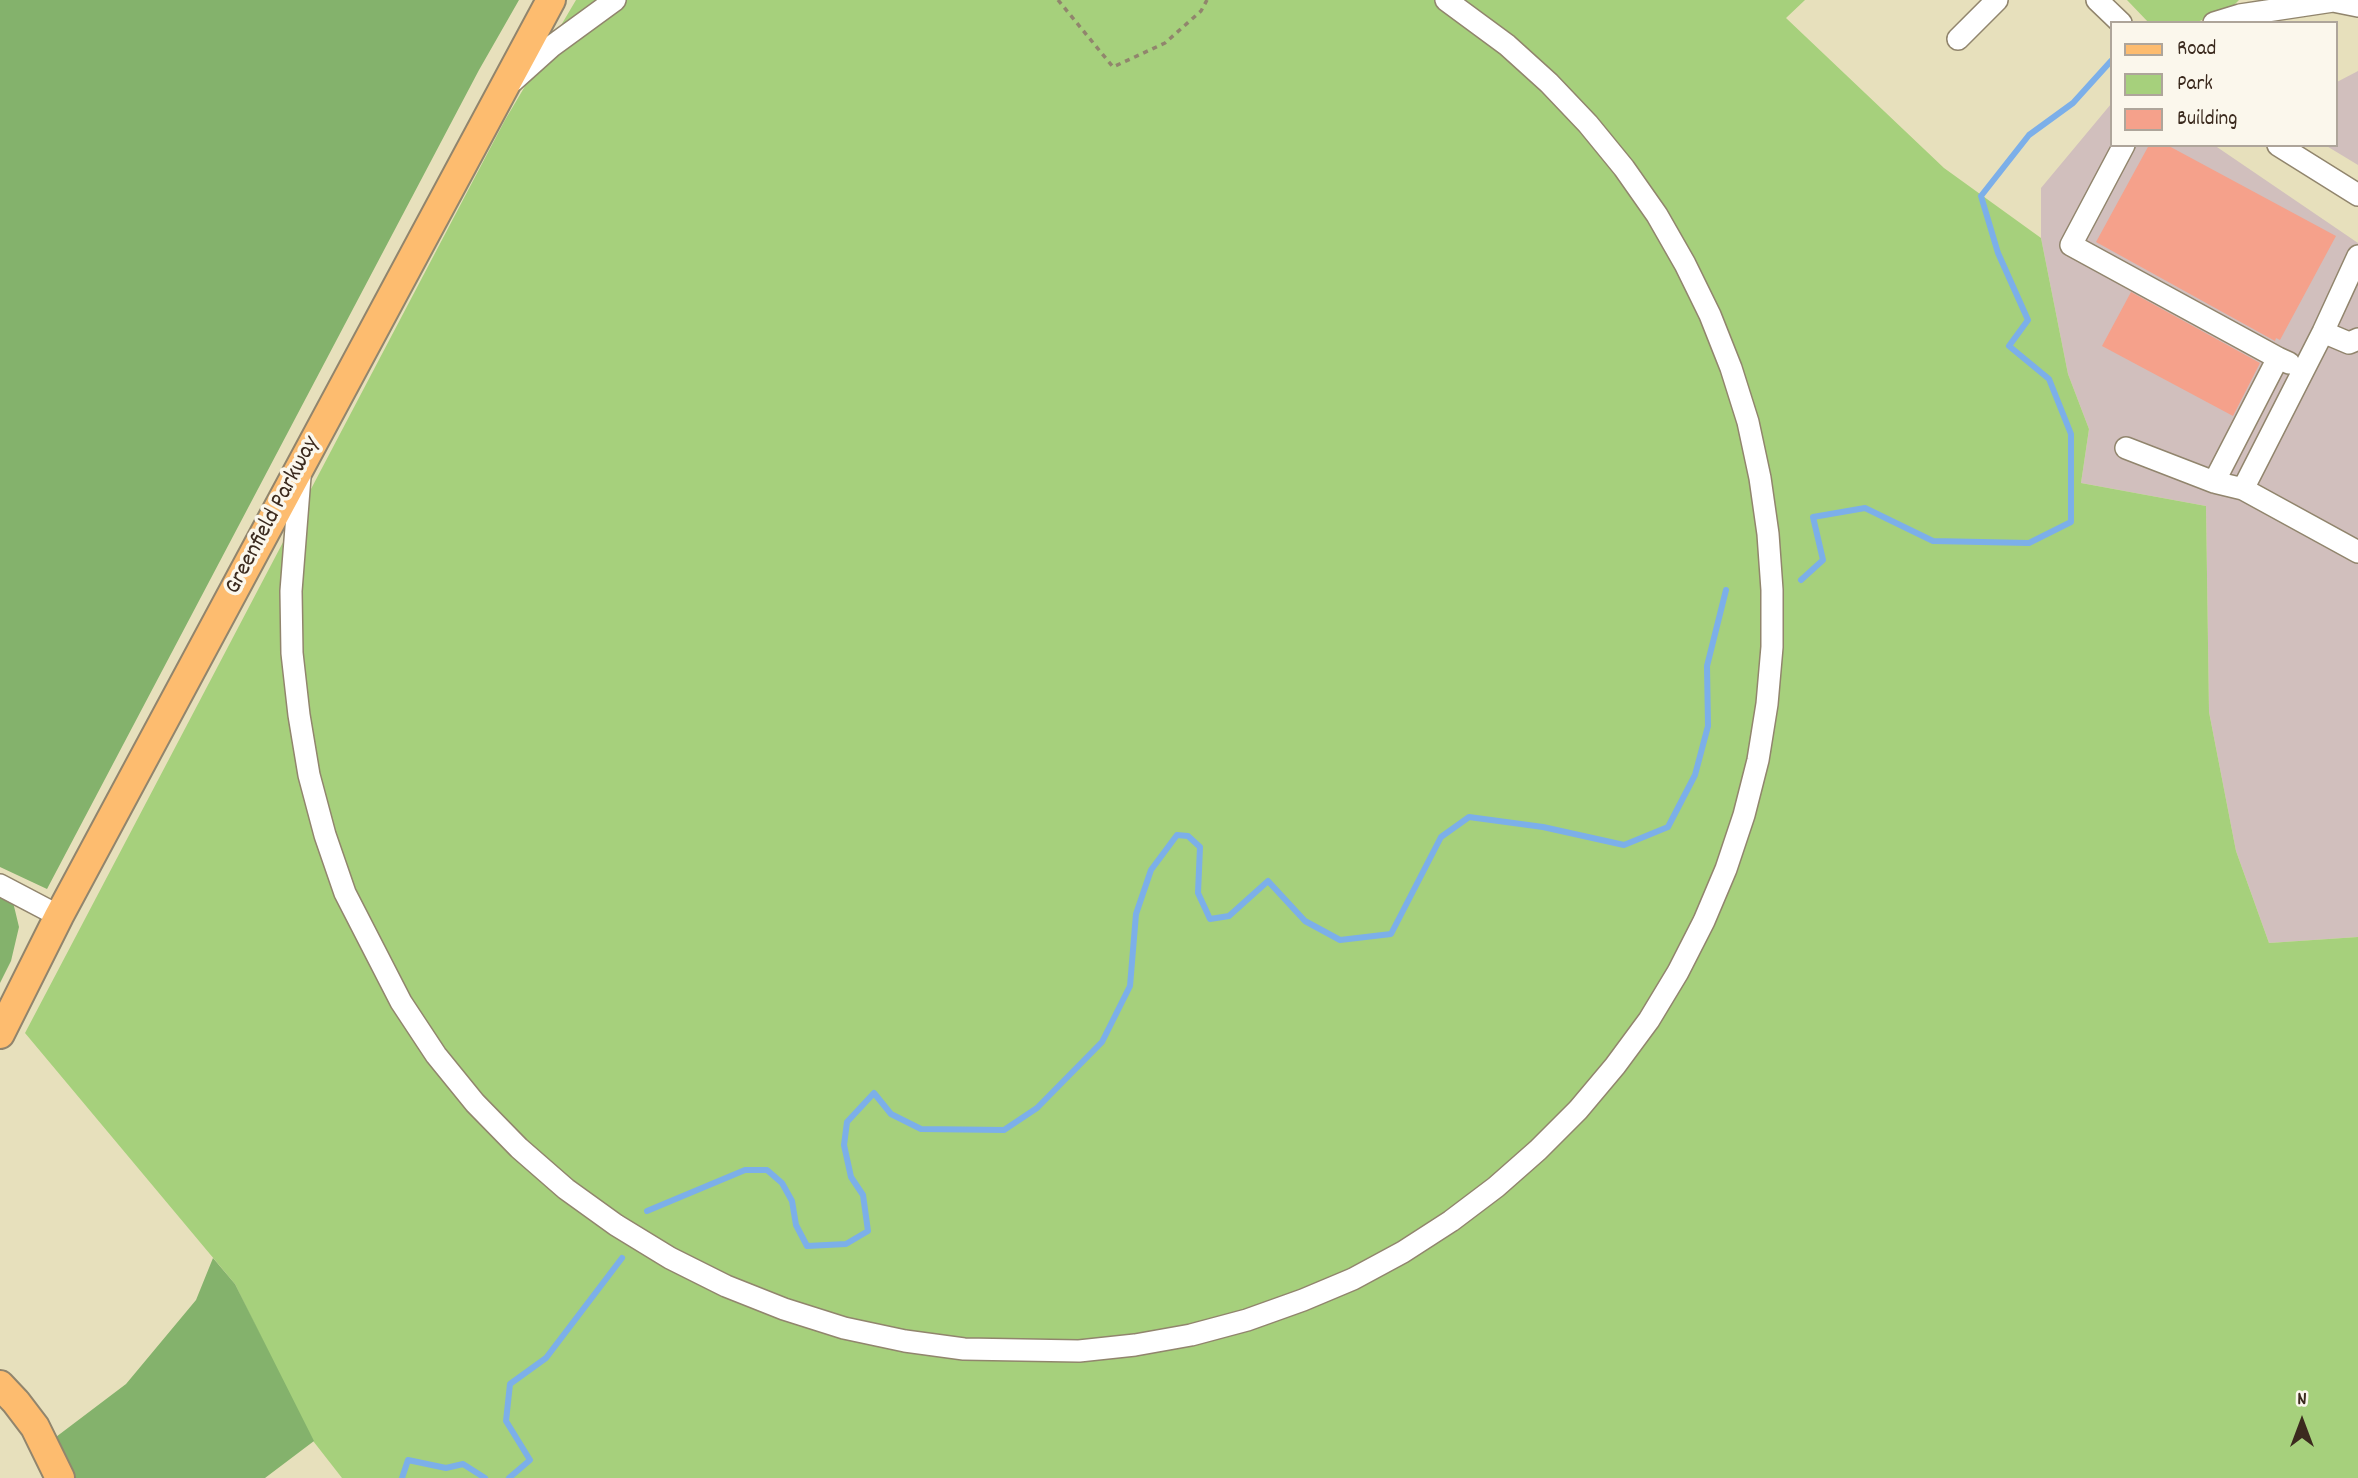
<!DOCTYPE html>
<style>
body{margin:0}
#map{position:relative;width:2358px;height:1478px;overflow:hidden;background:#e7e0bc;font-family:Dekko,sans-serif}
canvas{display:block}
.legend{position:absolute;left:2110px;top:21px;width:228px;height:126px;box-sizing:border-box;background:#fbf7ec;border:2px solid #aea59a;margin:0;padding:9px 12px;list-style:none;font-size:21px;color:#3b2a1e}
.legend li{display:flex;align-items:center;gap:14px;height:35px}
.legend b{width:35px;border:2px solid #aea59a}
.north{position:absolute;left:2267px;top:1387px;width:70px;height:70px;-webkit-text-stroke:5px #fbf7ec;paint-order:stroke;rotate:0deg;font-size:19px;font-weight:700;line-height:28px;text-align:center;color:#3b2a1e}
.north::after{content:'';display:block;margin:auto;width:24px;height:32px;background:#3b2a1e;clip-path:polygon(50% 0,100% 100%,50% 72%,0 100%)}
</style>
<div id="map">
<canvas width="2358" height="1478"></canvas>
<ul class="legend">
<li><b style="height:9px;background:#fdbc6f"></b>Road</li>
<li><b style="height:19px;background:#a6d07c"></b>Park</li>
<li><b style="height:19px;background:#f5a18b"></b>Building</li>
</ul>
<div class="north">N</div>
</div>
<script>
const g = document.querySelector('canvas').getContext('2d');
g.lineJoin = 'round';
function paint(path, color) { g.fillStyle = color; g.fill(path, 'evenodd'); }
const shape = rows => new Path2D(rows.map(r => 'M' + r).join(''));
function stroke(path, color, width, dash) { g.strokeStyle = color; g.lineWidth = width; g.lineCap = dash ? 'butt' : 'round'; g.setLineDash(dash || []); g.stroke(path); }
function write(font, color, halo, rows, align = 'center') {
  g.font = font + ' Dekko,sans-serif'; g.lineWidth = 7; g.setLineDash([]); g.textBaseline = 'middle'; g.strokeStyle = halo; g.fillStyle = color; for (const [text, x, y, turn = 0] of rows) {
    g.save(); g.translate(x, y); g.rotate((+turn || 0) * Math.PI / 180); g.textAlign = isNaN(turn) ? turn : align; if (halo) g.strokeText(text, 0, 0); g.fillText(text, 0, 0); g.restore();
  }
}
paint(shape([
 [2358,71,2358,165,2325,145,2335,145,2335,83],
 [2111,104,2111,145,2214,145,2358,243,2358,937,2269,943,2236,851,2209,712,2206,506,2081,483,2089,429,2068,374,2041,238,2041,188]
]), '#d1bfbd');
paint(shape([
 [576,0,1805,0,1786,18,1944,168,2041,238,2068,374,2089,429,2081,483,2206,506,2209,712,2236,851,2269,943,2358,937,2358,1478,342,1478,310,1437,235,1284,25,1033,505,120],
 [2127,0,2239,0,2232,7,2195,23,2149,23]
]), '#a6d07c');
paint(shape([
 [0,0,519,0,479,70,47,889,0,867],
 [0,895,13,902,19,927,11,961,0,983],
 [213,1258,235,1284,314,1441,265,1478,69,1478,52,1440,126,1384,196,1300]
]), '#84b26c');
stroke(shape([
 [1801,580,1823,560,1813,517,1865,508,1933,541,2029,543,2071,522,2071,434,2049,379,2009,346,2028,320,1998,253,1981,196,2029,135,2073,103,2111,61],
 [647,1211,745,1170,767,1170,782,1183,792,1201,796,1225,807,1246,846,1244,868,1231,863,1195,851,1177,844,1145,847,1122,874,1093,891,1114,921,1129,1004,1130,1037,1108,1102,1042,1130,986,1136,914,1151,870,1177,835,1188,836,1200,847,1198,893,1210,919,1229,916,1268,881,1305,921,1340,940,1391,934,1441,837,1469,817,1543,827,1624,845,1668,827,1695,775,1708,726,1707,666,1726,590],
 [402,1478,408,1460,446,1468,463,1464,485,1478],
 [509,1478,530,1460,506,1421,510,1384,546,1358,622,1258]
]), '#7cafe9', 6);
paint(shape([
 [2149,145,2167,145,2336,236,2280,340,2276,338,2275,341,2096,242],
 [2131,292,2260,363,2233,416,2102,346]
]), '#f5a18b');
const minor = shape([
 [2097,0,2121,23],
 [2214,23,2240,15,2333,1,2358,6],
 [1958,39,1997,0],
 [513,81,552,46,615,0],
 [2124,145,2071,245,2278,358],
 [2278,145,2358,195],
 [2323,332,2349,343,2358,339],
 [2126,448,2214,482,2243,489,2358,552],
 [300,477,291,591,292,653,299,715,309,775,325,835,345,893,401,1002,436,1055,475,1103,519,1148,566,1189,616,1225,670,1258,726,1286,784,1309,844,1328,905,1341,964,1349,1079,1351,1135,1345,1191,1335,1247,1320,1303,1300,1353,1279,1403,1252,1451,1221,1496,1187,1538,1150,1578,1110,1615,1066,1649,1020,1678,972,1704,921,1726,869,1744,815,1758,760,1767,704,1772,647,1772,590,1768,534,1760,478,1748,422,1731,368,1710,315,1685,264,1657,215,1624,168,1588,124,1549,83,1507,45,1446,0],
 [2214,482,2278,358,2289,363],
 [2243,489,2323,332,2358,256],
 [0,885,59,916]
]);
const major = shape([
 [0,1034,59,916,551,0],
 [0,1385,16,1402,35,1427,60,1478]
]);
stroke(minor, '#91856d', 24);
stroke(major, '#91856d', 32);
stroke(shape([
 [1058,0,1113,67,1165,43,1201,11,1207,0]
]), '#91856d', 3.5, [5, 5]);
stroke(minor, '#fff', 21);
stroke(major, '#fdbc6f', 28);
write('24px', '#3b2a1e', '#fbf7ec', [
 ["Greenfield Parkway",274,516,-62]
]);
</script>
